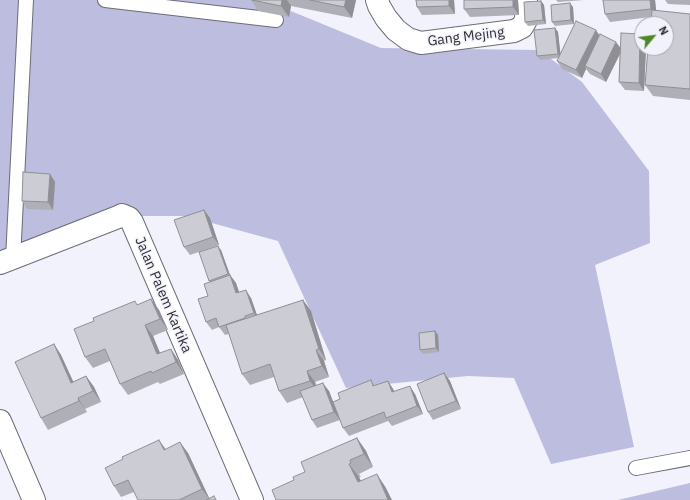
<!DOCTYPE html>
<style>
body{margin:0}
#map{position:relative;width:690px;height:500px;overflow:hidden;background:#f2f2fc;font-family:"IBM Plex Sans",sans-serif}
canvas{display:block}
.north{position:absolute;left:634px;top:16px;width:40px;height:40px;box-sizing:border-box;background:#f2f2fc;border:1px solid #a4a4ab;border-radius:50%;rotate:61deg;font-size:11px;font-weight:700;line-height:16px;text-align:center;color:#2f2f32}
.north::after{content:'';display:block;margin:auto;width:14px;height:18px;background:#4e8824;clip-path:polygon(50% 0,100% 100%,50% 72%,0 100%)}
</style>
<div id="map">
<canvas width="690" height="500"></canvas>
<div class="north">N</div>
</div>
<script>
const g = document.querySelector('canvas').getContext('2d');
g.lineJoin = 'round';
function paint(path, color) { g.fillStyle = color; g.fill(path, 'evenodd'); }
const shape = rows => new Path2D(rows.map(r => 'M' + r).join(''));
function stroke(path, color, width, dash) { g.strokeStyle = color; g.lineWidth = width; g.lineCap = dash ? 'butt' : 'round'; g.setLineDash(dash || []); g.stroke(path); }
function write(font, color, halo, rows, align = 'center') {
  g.font = font + ' "IBM Plex Sans",sans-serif'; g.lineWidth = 3; g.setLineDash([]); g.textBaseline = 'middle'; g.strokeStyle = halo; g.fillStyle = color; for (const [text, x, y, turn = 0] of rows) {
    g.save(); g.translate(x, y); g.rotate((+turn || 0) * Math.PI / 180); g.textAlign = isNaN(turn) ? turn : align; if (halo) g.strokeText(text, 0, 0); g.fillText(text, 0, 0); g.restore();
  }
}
paint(shape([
 [0,0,264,0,381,48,539,50,582,82,649,171,650,243,595,265,634,447,551,464,514,378,468,376,346,388,278,241,186,216,93,216,0,250],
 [690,483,690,500,618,500]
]), '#bdbde0');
const service = shape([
 [105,0,276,20],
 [13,259,26,0],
 [636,468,690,458]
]);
const minor = shape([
 [377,0,379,6,386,18,396,30,408,39,421,43,514,31,522,27,526,20,526,0],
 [0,263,118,217,122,215,129,218,132,222,252,500],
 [0,421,34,500]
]);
stroke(service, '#6c6d75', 16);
stroke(minor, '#6c6d75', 24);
stroke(service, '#fff', 14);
stroke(minor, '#fff', 22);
paint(shape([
 [251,0,356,0,352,18,291,6,289,17,258,11],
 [454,0,455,14,422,15,417,7],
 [464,0,518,0,519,15,470,17,464,9],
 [556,0,584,0,558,2],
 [603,0,655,0,656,11,690,14,690,100,653,96,645,85,651,17,610,22,605,14],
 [665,0,690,0,690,5,668,4],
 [541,1,544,5,546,24,528,26,525,22],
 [573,7,574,24,555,26,552,22],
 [555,28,558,32,560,54,600,35,621,48,646,48,644,91,625,90,619,82,620,53,606,82,590,74,586,69,582,78,562,69,557,61,558,58,540,60,537,56],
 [50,174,55,182,53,210,27,209,22,201],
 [204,210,210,218,219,245,190,255,184,247],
 [221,250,230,275,236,283,239,292,251,298,257,315,303,300,311,311,326,360,324,361,329,377,315,382,316,385,329,391,340,420,317,428,312,420,303,397,287,403,279,391,274,377,250,385,242,374,229,334,225,335,219,327,212,330,206,322,210,282,209,281],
 [151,299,159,310,168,330,153,336,160,353,171,349,178,360,184,374,160,384,158,382,128,395,120,384,110,361,93,368,85,357,138,305],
 [435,331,438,335,439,352,423,354,420,350],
 [54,344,61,355,73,382,86,376,94,387,101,402,85,409,87,412,48,430,41,418],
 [444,373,450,381,461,409,433,420,428,412],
 [371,380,375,386,388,381,393,389,395,392,415,394,423,414,392,426,388,421,349,436,343,428,340,399],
 [357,438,366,451,373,467,359,474,361,477,359,477,361,481,386,488,294,480],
 [166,449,188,453,209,498,217,500,138,500,134,492,121,497,114,486]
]), '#afafb7');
paint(shape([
 [282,0,287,0,291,6,289,17,281,6],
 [346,0,356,0,352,18,344,7],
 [449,0,454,0,455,14,449,6],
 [513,0,518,0,519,15,513,7],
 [650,0,655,0,657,17,651,9],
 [541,1,544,5,546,24,543,20],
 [570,3,573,7,574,24,571,20],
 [555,28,558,32,561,58,558,54],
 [596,30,601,38,585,66,586,69,582,78,576,70],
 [640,34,642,36,642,48,646,48,644,91,639,83],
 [616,42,622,50,606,82,601,74],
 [50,174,55,182,53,210,48,202],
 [204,210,210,218,219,245,213,237],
 [218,246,221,250,231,278,228,274],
 [230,275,236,283,242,301,236,293],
 [246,290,251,298,259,321,254,313],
 [151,299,159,310,168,330,160,319],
 [303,300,311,311,326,360,319,349],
 [145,325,153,336,165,365,157,354],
 [435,331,438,335,439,352,436,348],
 [54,344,61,355,79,394,71,383],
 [171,349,178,360,184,374,176,362],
 [316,350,324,361,329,377,322,366],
 [307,371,315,382,318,392,310,381],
 [444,373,450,381,461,409,456,401],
 [86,376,94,387,101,402,93,391],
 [388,381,393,389,398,400,392,392],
 [323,383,329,391,340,420,334,412],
 [410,386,415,394,423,414,417,406],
 [78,398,85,409,87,412,79,401],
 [357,438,366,451,373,467,364,454],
 [159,440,167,451,164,450],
 [180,442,188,453,210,500,202,489],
 [349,464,359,477,367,496,358,482],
 [377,474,386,488,392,500,388,500]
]), '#8f8f95');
const building = shape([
 [252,0,282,0,281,6,252,0],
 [310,0,346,0,344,7,310,0],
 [416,0,449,0,449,6,417,7,416,0],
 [464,0,513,0,513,7,464,9,464,0],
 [603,0,650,0,651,9,605,14,603,0],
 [541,1,543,20,525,22,524,2,541,1],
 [570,3,571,20,552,22,551,5,570,3],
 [652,10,690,14,690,89,645,85,648,48,666,48,666,24,651,24,652,10],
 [576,21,596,30,576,70,557,61,576,21],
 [555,28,558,54,537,56,534,30,555,28],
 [621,33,640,34,639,83,619,82,621,33],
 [600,34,616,42,601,74,585,66,600,34],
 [23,172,50,174,48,202,22,201,23,172],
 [204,210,213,237,184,247,174,220,204,210],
 [218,246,228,274,209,281,199,252,218,246],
 [230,275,236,293,246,290,254,313,245,316,245,318,219,327,216,318,206,322,198,299,208,296,204,284,230,275],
 [151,299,160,319,145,325,157,354,171,349,176,362,152,373,151,371,120,384,105,349,85,357,74,329,94,321,93,318,135,301,137,305,151,299],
 [303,300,319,349,316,350,322,366,307,371,310,381,279,391,270,364,242,374,226,325,303,300],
 [435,331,436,348,420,350,419,333,435,331],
 [54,344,71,383,86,376,93,391,78,398,79,401,41,418,15,362,54,344],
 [444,373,456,401,428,412,417,384,444,373],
 [371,380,373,386,388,381,392,392,410,386,417,406,386,418,384,412,343,428,333,402,340,399,338,393,371,380],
 [323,383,334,412,312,420,300,391,323,383],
 [357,438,364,454,350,460,351,463,349,464,358,482,377,474,388,500,276,500,272,490,294,480,293,477,305,472,301,462,357,438],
 [159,440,164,450,180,442,202,489,179,500,138,500,128,480,114,486,105,468,123,459,122,457,159,440],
 [214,496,216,500,206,500,214,496]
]);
paint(building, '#ccccd5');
stroke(building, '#8f8f95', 1);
write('14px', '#2f2f32', '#f2f2fc', [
 ["Gang Mejing",466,37,-7],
 ["Jalan Palem Kartika",163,295,67]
]);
</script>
